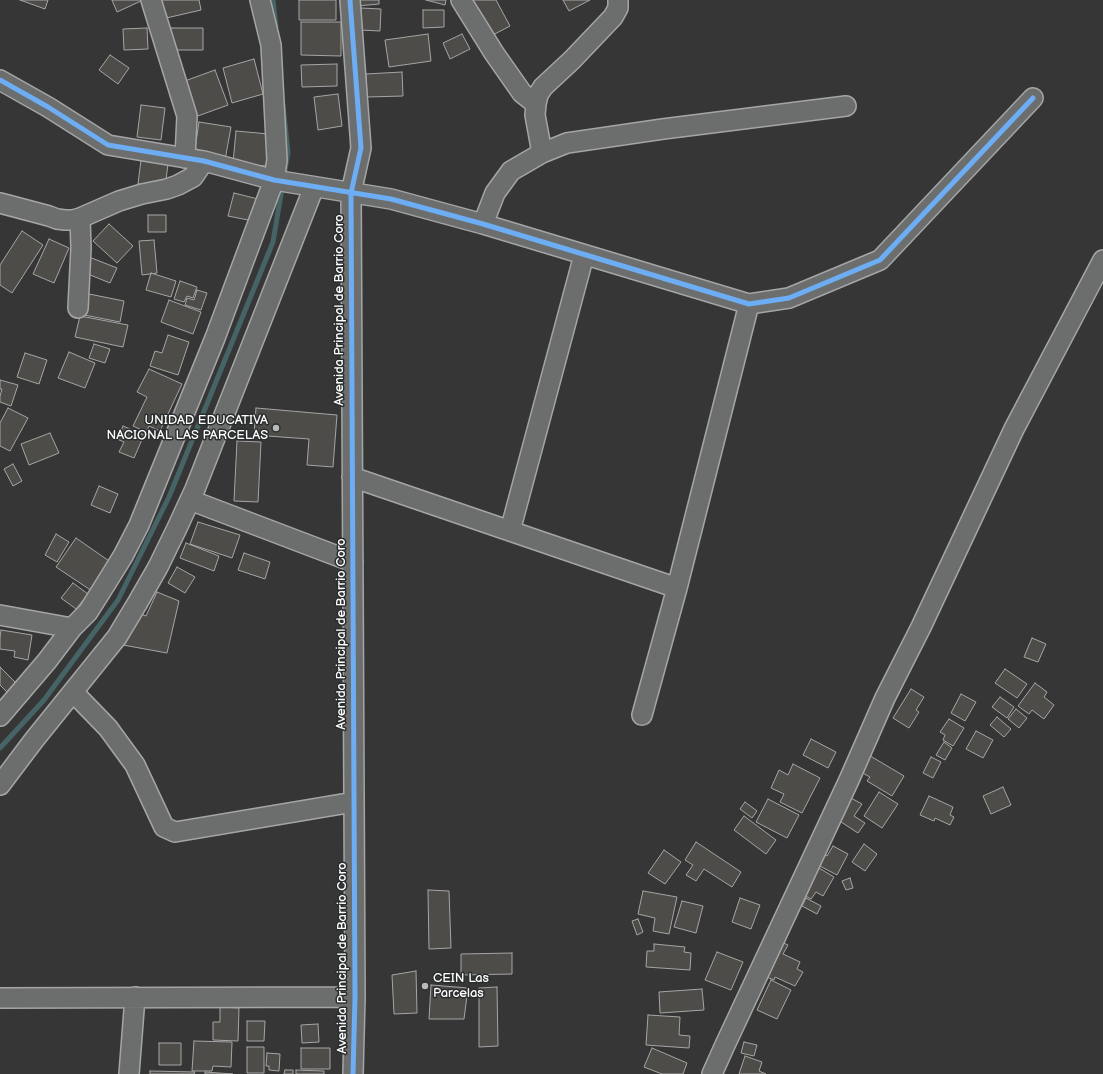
<!DOCTYPE html>
<style>
body{margin:0}
canvas{display:block;background:#363636}
</style>
<canvas width="1103" height="1074"></canvas>
<script>
const g = document.querySelector('canvas').getContext('2d');
g.lineJoin = 'round';
const shape = rows => new Path2D(rows.map(r => 'M' + r).join(''));
function stroke(path, color, width, dash) { g.strokeStyle = color; g.lineWidth = width; g.lineCap = dash ? 'butt' : 'round'; g.setLineDash(dash || []); g.stroke(path); }
function paint(path, color) { g.fillStyle = color; g.fill(path, 'evenodd'); }
function write(font, color, halo, rows, align = 'center') {
  g.font = font + ' "Balsamiq Sans",sans-serif'; g.lineWidth = 3; g.setLineDash([]); g.textBaseline = 'middle'; g.strokeStyle = halo; g.fillStyle = color; for (const [text, x, y, turn = 0] of rows) {
    g.save(); g.translate(x, y); g.rotate((+turn || 0) * Math.PI / 180); g.textAlign = isNaN(turn) ? turn : align; if (halo) g.strokeText(text, 0, 0); g.fillText(text, 0, 0); g.restore();
  }
}
stroke(shape([
 [273,0,276,27],
 [0,748,44,700,118,600,169,497,273,242,288,152,283,105]
]), '#466365', 5);
const building = shape([
 [20,0,48,0,45,9,20,0],
 [112,0,141,0,141,1,117,12,112,0],
 [158,0,199,0,201,10,162,19,158,0],
 [299,0,336,0,336,20,299,20,299,0],
 [357,0,379,0,379,4,357,6,357,0],
 [426,0,446,0,445,5,426,0],
 [472,0,496,0,510,26,491,36,472,0],
 [563,0,590,0,569,11,563,0],
 [361,8,381,9,380,31,360,30,361,8],
 [423,10,444,10,444,27,423,28,423,10],
 [301,22,341,22,341,56,301,55,301,22],
 [147,28,148,49,124,50,123,29,147,28],
 [171,28,203,28,203,50,170,50,171,28],
 [428,34,431,61,389,67,385,40,428,34],
 [462,34,470,49,450,59,443,43,462,34],
 [110,55,129,68,118,84,99,70,110,55],
 [254,59,263,94,232,103,223,68,254,59],
 [337,64,337,86,302,87,301,65,337,64],
 [215,70,228,105,195,117,182,82,215,70],
 [402,72,403,96,367,97,366,74,402,72],
 [338,94,342,126,318,130,314,97,338,94],
 [141,105,165,108,161,140,137,137,141,105],
 [199,122,231,127,225,160,194,156,199,122],
 [236,131,269,134,266,166,233,163,236,131],
 [141,160,168,164,165,188,138,184,141,160],
 [234,193,258,199,253,221,228,216,234,193],
 [148,215,166,215,166,232,148,232,148,215],
 [109,224,133,246,117,263,93,241,109,224],
 [22,231,43,245,12,293,0,285,0,265,22,231],
 [49,239,69,248,54,283,33,274,49,239],
 [154,240,157,273,142,275,139,241,154,240],
 [89,257,117,268,110,283,83,272,89,257],
 [151,273,176,281,171,297,146,290,151,273],
 [180,281,197,287,193,298,187,296,184,302,174,299,180,281],
 [197,290,207,293,201,310,185,305,187,298,194,300,197,290],
 [84,293,124,301,120,322,79,314,84,293],
 [169,300,201,312,193,334,161,322,169,300],
 [80,316,128,325,123,347,75,337,80,316],
 [168,335,189,342,178,375,150,366,155,351,162,353,168,335],
 [94,344,110,349,105,363,89,358,94,344],
 [69,352,95,363,85,388,58,378,69,352],
 [25,353,47,360,39,384,17,377,25,353],
 [149,369,182,384,160,431,149,426,146,432,133,426,147,397,137,392,149,369],
 [0,380,18,385,11,406,0,402,0,396,2,389,0,389,0,380],
 [8,408,28,418,10,451,0,446,0,423,8,408],
 [256,408,337,415,333,467,307,465,309,439,254,435,256,408],
 [123,426,144,435,134,458,119,452,124,442,117,439,123,426],
 [50,433,59,453,29,465,21,444,50,433],
 [237,441,261,442,258,502,234,501,237,441],
 [13,464,22,481,13,486,4,469,13,464],
 [99,486,118,494,110,513,91,505,99,486],
 [198,522,240,535,232,558,190,544,198,522],
 [56,534,69,542,57,562,45,555,56,534],
 [76,538,112,563,92,591,56,567,76,538],
 [186,543,219,556,214,571,180,558,186,543],
 [244,553,270,562,265,579,238,570,244,553],
 [177,567,195,577,185,593,168,583,177,567],
 [73,583,88,594,76,609,61,598,73,583],
 [157,592,179,601,167,653,123,645,140,614,146,616,157,592],
 [1,630,32,635,28,660,14,657,15,651,0,649,0,638,1,630],
 [1032,638,1046,644,1038,662,1024,657,1032,638],
 [0,667,19,686,10,695,0,685,0,667],
 [1005,669,1027,684,1017,698,995,683,1005,669],
 [1035,683,1047,692,1044,697,1054,705,1044,719,1032,710,1029,714,1018,706,1035,683],
 [911,689,924,697,916,710,919,712,909,728,893,718,911,689],
 [961,694,976,702,965,721,951,713,961,694],
 [1000,697,1014,707,1007,718,992,707,1000,697],
 [1016,709,1027,718,1019,728,1008,719,1016,709],
 [997,717,1011,729,1004,737,990,725,997,717],
 [949,719,964,728,953,746,943,740,945,735,940,732,949,719],
 [976,731,993,740,983,758,966,749,976,731],
 [811,739,836,752,828,768,803,755,811,739],
 [944,742,952,748,945,760,936,755,944,742],
 [867,754,904,776,892,796,867,781,870,777,857,770,867,754],
 [931,757,941,762,933,778,923,773,931,757],
 [793,764,820,778,802,813,780,802,784,794,771,788,779,770,788,775,793,764],
 [1003,787,1011,805,991,814,983,796,1003,787],
 [879,792,898,804,882,828,864,816,879,792],
 [929,796,953,807,950,815,954,817,950,825,935,818,934,821,920,815,929,796],
 [851,798,862,804,854,816,865,823,858,833,838,820,851,798],
 [768,799,799,815,787,838,756,822,768,799],
 [745,802,757,811,752,818,740,809,745,802],
 [744,816,776,840,766,854,734,830,744,816],
 [696,842,741,872,732,887,704,869,696,881,686,875,693,865,685,860,696,842],
 [864,844,877,854,865,871,852,862,864,844],
 [833,846,848,854,837,875,814,863,820,852,827,856,833,846],
 [664,850,681,862,665,884,648,873,664,850],
 [814,865,834,877,823,896,816,892,811,899,799,892,814,865],
 [850,878,853,888,846,890,842,881,850,878],
 [428,890,449,891,451,948,429,949,428,890],
 [643,891,677,897,669,934,653,931,655,918,638,914,643,891],
 [740,898,760,905,751,929,732,922,740,898],
 [806,898,821,906,817,914,802,906,806,898],
 [682,901,703,906,696,933,674,927,682,901],
 [638,919,643,932,637,935,632,921,638,919],
 [777,940,788,945,783,954,800,962,797,969,803,972,795,986,775,977,774,980,760,974,777,940],
 [654,944,685,947,684,952,691,953,690,970,646,967,647,951,654,951,654,944],
 [717,952,743,962,731,990,705,980,717,952],
 [512,953,512,974,461,975,461,954,512,953],
 [416,971,417,1013,394,1014,392,975,416,971],
 [771,980,791,990,777,1019,757,1010,771,980],
 [431,985,468,988,464,1019,429,1019,431,985],
 [497,987,498,1046,479,1047,479,988,497,987],
 [702,989,704,1010,660,1013,659,992,702,989],
 [220,1007,239,1008,238,1041,213,1040,213,1022,220,1022,220,1007],
 [648,1015,680,1017,679,1035,690,1036,689,1048,646,1045,648,1015],
 [247,1021,265,1021,264,1041,247,1041,247,1021],
 [318,1024,319,1042,302,1043,301,1025,318,1024],
 [194,1041,232,1042,231,1067,213,1066,212,1071,192,1071,194,1041],
 [744,1042,757,1045,754,1056,741,1053,744,1042],
 [159,1043,181,1043,181,1065,159,1065,159,1043],
 [247,1047,264,1047,264,1073,247,1073,247,1047],
 [301,1048,330,1048,330,1069,301,1069,301,1048],
 [652,1048,687,1063,683,1074,662,1074,644,1067,652,1048],
 [267,1053,280,1054,279,1071,269,1070,269,1066,266,1066,267,1053],
 [745,1056,762,1062,759,1071,766,1074,739,1074,745,1056],
 [285,1070,293,1070,293,1074,284,1074,285,1070],
 [296,1070,324,1071,324,1074,296,1074,296,1070],
 [150,1071,195,1072,194,1074,150,1074,150,1071],
 [205,1072,233,1074,205,1074,205,1072]
]);
paint(building, '#4e4c49');
stroke(building, '#a5a5a5', 1);
const minor = shape([
 [151,0,187,116,185,158],
 [350,0,361,148,351,193,355,997,353,1074],
 [461,0,494,53,522,93,536,104],
 [0,80,48,107,108,145,204,161,274,180,391,199,483,224,749,304,789,298,880,260,1033,98],
 [542,153,535,115,536,104,538,95,543,87,572,60,613,17,618,8,618,0],
 [0,203,49,216,57,219,65,220,73,220,80,218,119,201,142,194,167,189,178,185,193,177,204,161],
 [483,224,495,193,511,171,542,153,567,143,663,129,846,106],
 [78,308,81,248,80,218],
 [352,477,677,588],
 [190,500,353,562],
 [510,531,584,255],
 [0,615,72,628],
 [73,692,108,728,135,765,164,827,175,832,354,802],
 [642,715,677,588,749,304],
 [0,716,47,661,72,628,88,612,105,585,123,556,139,525,215,338,274,180,277,160,271,45,260,0],
 [0,785,34,740,117,637,138,602,158,567,177,528,195,489,314,187],
 [0,998,355,997],
 [129,1074,135,997],
 [712,1074,725,1045,849,780,885,698,921,627,1014,429,1103,260]
]);
stroke(minor, '#a5a5a5', 22);
stroke(minor, '#6c6d6d', 19);
stroke(shape([
 [350,0,361,148,351,193,355,997,353,1074],
 [0,80,48,107,108,145,204,161,274,180,391,199,483,224,749,304,789,298,880,260,1033,98]
]), '#6dadf4', 5);
for (const [x, y, r, color] of [
 [276,428,4,"#b9b9b9"],
 [425,986,4,"#b9b9b9"]
]) { const dot = new Path2D(); dot.arc(x, y, r, 0, 2 * Math.PI); g.fillStyle = color; g.fill(dot); stroke(dot, '#2a2d2e', 1.5); }
write('13px', '#fff', '#2a2d2e', [
 ["Avenida Principal de Barrio Coro",340,310,-90],
 ["Avenida Principal de Barrio Coro",342,634,-90],
 ["Avenida Principal de Barrio Coro",343,958,-90]
]);
write('13px', '#fff', '#2a2d2e', [
 ["UNIDAD EDUCATIVA",268,421],
 ["NACIONAL LAS PARCELAS",268,436],
 ["CEIN Las",433,979,"left"],
 ["Parcelas",433,994,"left"]
], 'right');
</script>
